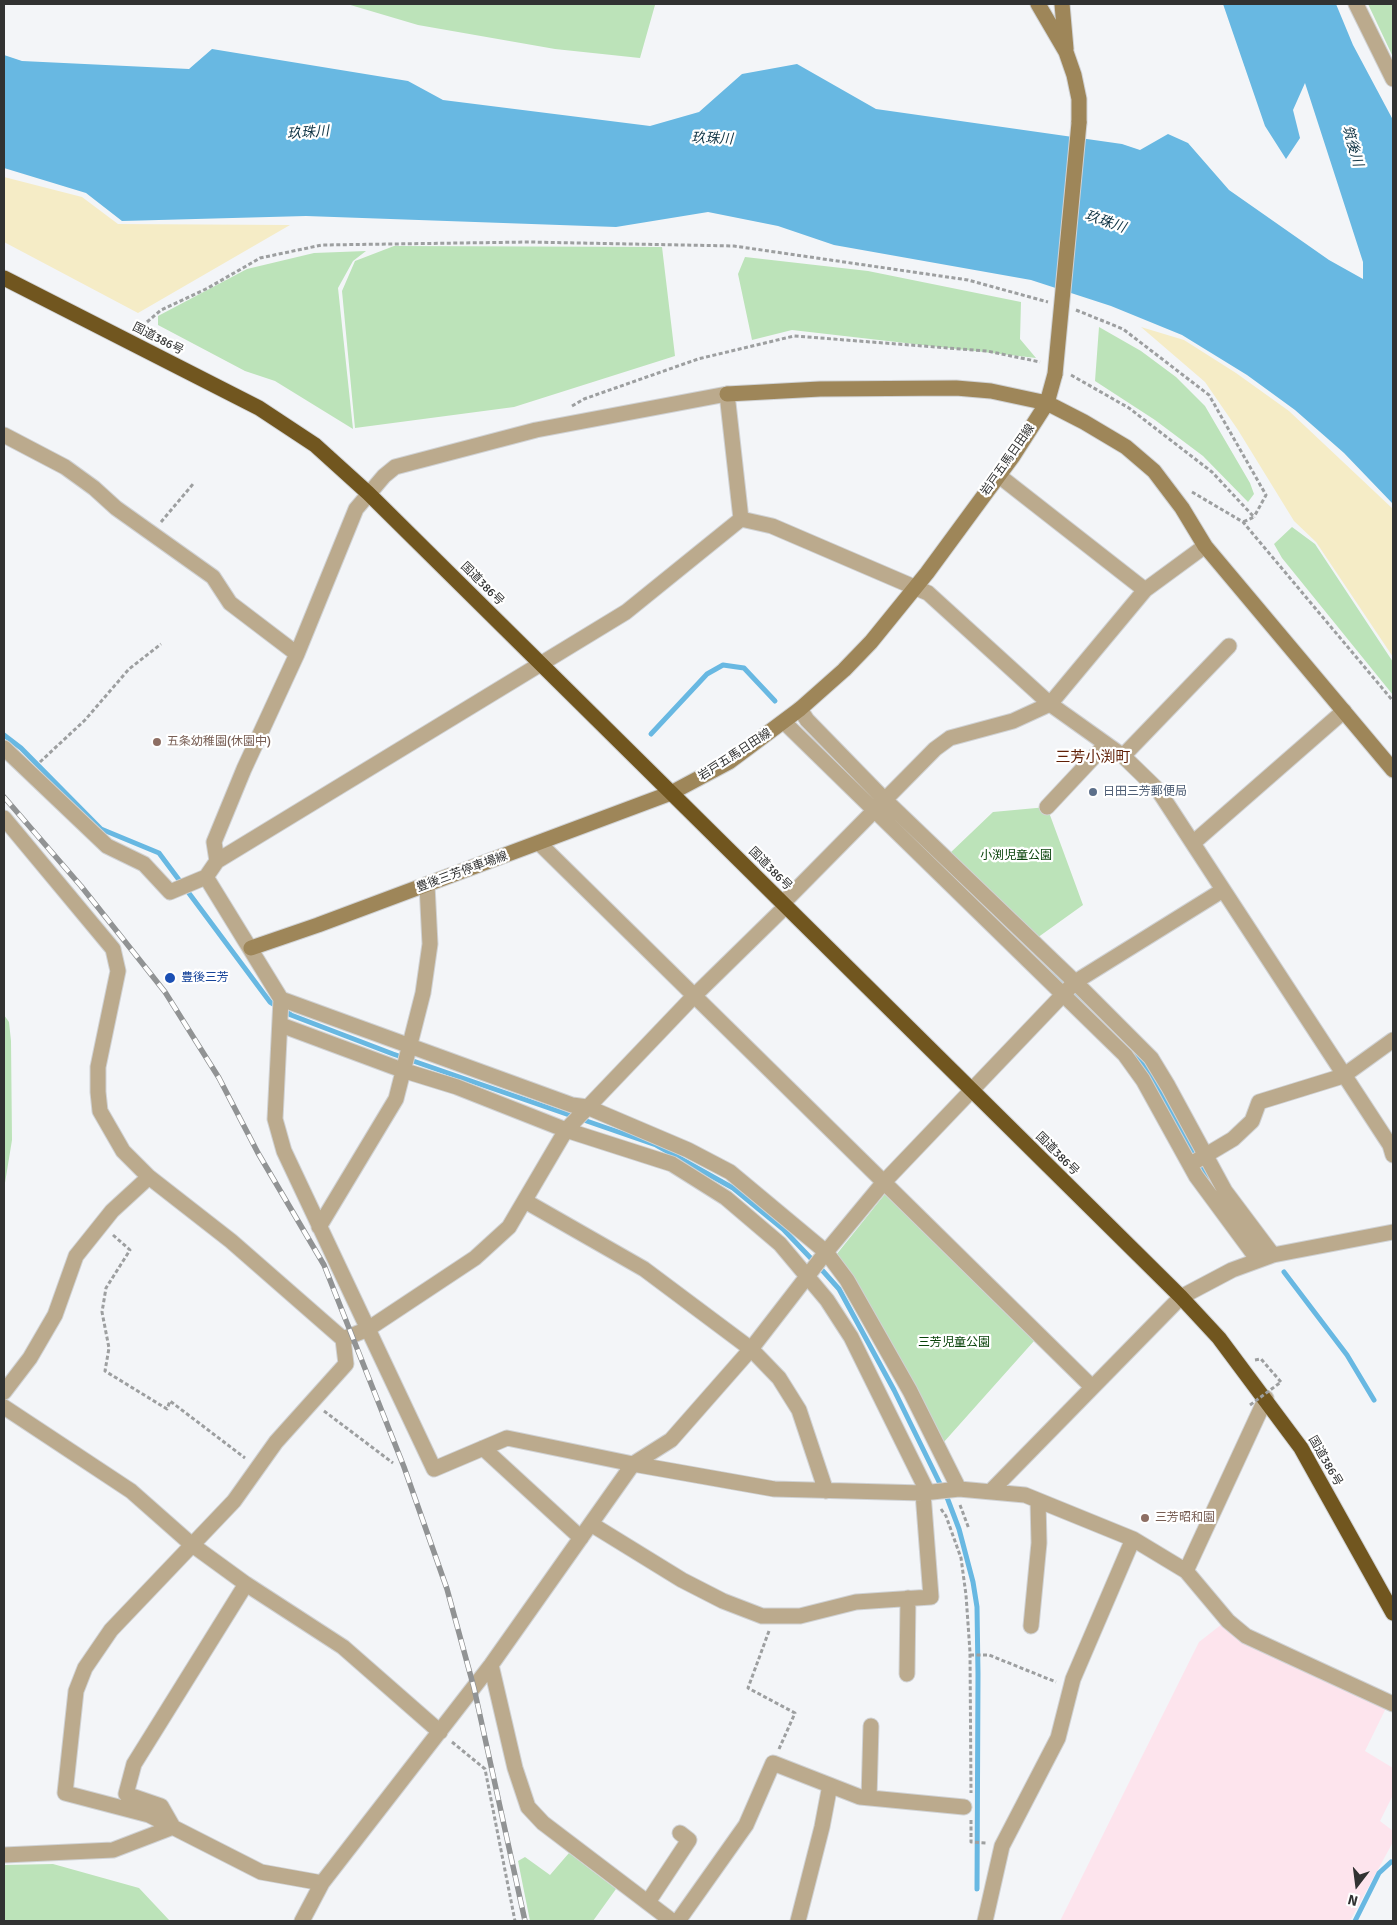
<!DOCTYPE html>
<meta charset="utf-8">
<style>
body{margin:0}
#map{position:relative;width:1397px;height:1925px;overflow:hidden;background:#f3f5f8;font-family:Signika,sans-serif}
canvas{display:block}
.frame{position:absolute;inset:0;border:5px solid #313232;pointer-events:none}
.north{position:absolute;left:1332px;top:1860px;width:50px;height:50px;-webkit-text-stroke:4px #fff;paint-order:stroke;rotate:195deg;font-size:14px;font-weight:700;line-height:20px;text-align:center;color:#313232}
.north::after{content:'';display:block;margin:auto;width:18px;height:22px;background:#313232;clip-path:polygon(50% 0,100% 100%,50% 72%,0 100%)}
</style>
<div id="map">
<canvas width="1397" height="1925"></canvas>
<div class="frame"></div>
<div class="north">N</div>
</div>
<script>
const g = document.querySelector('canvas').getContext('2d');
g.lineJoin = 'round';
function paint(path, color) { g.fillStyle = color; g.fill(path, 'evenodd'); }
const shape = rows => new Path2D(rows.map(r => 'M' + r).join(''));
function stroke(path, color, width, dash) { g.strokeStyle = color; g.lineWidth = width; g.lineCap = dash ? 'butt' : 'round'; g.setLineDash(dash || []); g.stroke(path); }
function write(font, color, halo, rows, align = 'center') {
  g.font = font + ' Signika,"Noto Sans JP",sans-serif'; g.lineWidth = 4.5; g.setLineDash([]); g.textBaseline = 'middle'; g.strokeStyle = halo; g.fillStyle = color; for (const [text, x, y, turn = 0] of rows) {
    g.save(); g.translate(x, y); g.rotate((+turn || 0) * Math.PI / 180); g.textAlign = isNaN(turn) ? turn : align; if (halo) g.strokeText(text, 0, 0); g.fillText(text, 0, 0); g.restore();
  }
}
paint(shape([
 [1222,1624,1386,1708,1365,1751,1393,1768,1393,1795,1380,1821,1393,1831,1393,1842,1350,1921,1060,1921,1199,1642]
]), '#fde4ed');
paint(shape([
 [347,4,654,4,655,5,640,58,555,49,418,25],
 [1368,4,1393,4,1393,57],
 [394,246,662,247,675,356,514,407,355,428,342,291,355,261],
 [366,251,353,261,338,288,353,429,275,381,245,371,158,325,158,316,247,269,314,253],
 [745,257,868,271,1021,302,1020,339,1036,358,792,330,752,340,738,274],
 [1099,327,1141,351,1176,377,1205,406,1250,483,1254,494,1248,502,1203,456,1155,420,1095,381],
 [1292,527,1315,544,1393,662,1393,695,1282,558,1274,544],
 [1047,807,1083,905,1037,938,949,854,993,812],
 [4,1015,9,1022,11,1041,12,1140,4,1189],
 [885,1194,1034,1341,943,1443,836,1255],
 [569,1853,616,1889,593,1921,530,1921,518,1861,525,1857,550,1875],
 [53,1864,139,1888,170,1921,4,1921,4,1865]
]), '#bce3b9');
paint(shape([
 [4,177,82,197,118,224,290,225,138,313,4,242],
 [1141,327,1184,340,1236,373,1289,411,1393,509,1393,657,1316,542,1294,521,1238,430,1205,382]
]), '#f5ecc6');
paint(shape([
 [1223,4,1336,4,1353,45,1393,120,1393,504,1344,453,1295,410,1247,375,1182,335,1111,306,1031,280,834,245,778,226,708,212,616,227,306,216,122,221,86,193,4,168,4,55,22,61,189,69,212,49,408,81,443,100,650,126,699,112,742,74,797,64,876,109,1122,144,1140,150,1168,134,1188,143,1229,190,1329,260,1363,279,1363,262,1305,83,1293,110,1300,138,1286,159,1265,126]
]), '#68b8e2');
stroke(shape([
 [651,734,707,674,723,665,744,668,775,701],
 [4,735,21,748,101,829,159,853,270,1002,291,1015,393,1054,656,1145,733,1188,783,1229,822,1270,839,1289,894,1390,948,1500,959,1529,973,1582,977,1607,978,1674,977,1889],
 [971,894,1083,1004],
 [1130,1050,1145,1065,1210,1184],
 [1284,1272,1347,1355,1374,1400],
 [1355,1921,1379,1873,1391,1862]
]), '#68b8e2', 5);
const street = shape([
 [1356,4,1393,79],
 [4,435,65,467,94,488,116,508,213,577,230,603,297,654],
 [998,475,1145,590],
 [741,519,772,526,928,593,1050,704,1123,756,1158,790,1390,1145,1393,1155],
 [800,709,807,720,884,799,1075,982,1151,1058,1168,1086,1225,1191,1273,1255],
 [784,722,1125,1055,1143,1080,1196,1176,1258,1260],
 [4,748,107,846,144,864,170,892,206,877,217,861,626,612,741,519],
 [1123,756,1229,646],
 [1047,807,1106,744],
 [4,818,113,949,118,971,98,1067,98,1092,100,1111,123,1151,149,1177,231,1241,343,1339,346,1364,276,1442,234,1501,111,1630,85,1668,76,1691,65,1793,149,1815,261,1872,322,1883],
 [539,843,1092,1387],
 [1193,843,1344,711],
 [217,861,214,842,244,769,297,654,356,509,384,476,395,467,536,430,727,394,741,519],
 [206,877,281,999,275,1119,284,1151,434,1469,507,1438,633,1464,774,1489,923,1493,959,1489,1025,1495,1133,1539,1186,1571,1228,1621,1246,1636,1393,1704],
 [783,903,935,749,950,738,1013,721,1050,704,1145,590,1205,546],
 [281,999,572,1105,587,1107,688,1150,730,1172,826,1252,847,1280,910,1391,959,1489],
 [281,1025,402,1070,457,1087,566,1130,672,1164,726,1198,780,1244,827,1300,851,1337,928,1493],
 [1196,1161,1233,1139,1252,1121,1259,1102,1343,1076,1393,1040],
 [525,1201,644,1269,751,1349,779,1378,799,1410,826,1491],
 [319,1227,396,1099,423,993,430,944,427,885],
 [343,1339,368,1329,475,1258,509,1227,566,1130,693,997,786,906],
 [4,1392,30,1358,55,1315,76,1256,112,1211,149,1177],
 [4,1407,131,1491,191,1544,246,1584,343,1647,440,1732],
 [483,1448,581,1538],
 [991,1491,1181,1297,1232,1270,1273,1255,1393,1232],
 [591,1524,682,1580,723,1601,762,1616,800,1616,856,1602,931,1597,923,1493],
 [1186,1571,1266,1398],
 [1031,1626,1039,1543,1038,1501],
 [491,1665,515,1768,528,1807,543,1823,672,1921],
 [907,1674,908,1598],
 [869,1798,871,1726],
 [173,1827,161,1806,126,1794,134,1764,246,1584],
 [4,1855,113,1850,173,1827],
 [648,1902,689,1840,680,1833],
 [302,1921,322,1883,491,1665,633,1464,671,1440,751,1349,826,1252,884,1182,1075,982,1223,890],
 [678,1921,746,1825,773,1763,860,1797,964,1807],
 [798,1921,822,1827,830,1785],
 [985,1921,1002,1846,1058,1738,1073,1679,1133,1539]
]);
const secondary = shape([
 [1038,4,1066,52,1074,75,1079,99,1079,123],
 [1062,4,1066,49],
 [727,394,820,389,956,388,991,391,1047,403,1084,422,1126,447,1154,471,1182,508,1205,546,1393,770],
 [251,948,318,925,671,793,729,762,800,709,844,670,871,642,927,573,1013,456,1047,403,1055,374]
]);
const highway = shape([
 [4,278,259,408,315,445,368,493,1181,1297,1219,1338,1301,1448,1393,1613]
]);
stroke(street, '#d0d2d4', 17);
stroke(secondary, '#d0d2d4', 17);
stroke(highway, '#d0d2d4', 17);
stroke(shape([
 [1076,310,1123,329,1209,395,1266,495,1254,517],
 [147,322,161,310,208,288,260,258,322,245,529,242,734,246,968,280,1048,302],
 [1071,375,1129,408,1212,472,1254,517,1243,522],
 [572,406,584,399,698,359,794,336,987,351,1040,362],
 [1192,492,1243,522,1393,701],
 [161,522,193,484],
 [40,762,85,720,129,669,161,644],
 [113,1235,130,1250,106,1288,102,1312,109,1348,105,1371,167,1409,170,1401,245,1458],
 [1255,1360,1261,1359,1281,1382],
 [324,1411,393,1463],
 [960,1505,969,1529],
 [941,1509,946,1516,961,1558,966,1595,970,1652,971,1793],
 [769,1631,748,1688,795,1713,779,1749],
 [970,1655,989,1655,1056,1682],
 [452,1742,485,1769,515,1921],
 [971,1820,971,1842,987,1843]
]), '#9d9fa0', 3, [4, 2.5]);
stroke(street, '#bbaa8d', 15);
stroke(secondary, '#9e8659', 15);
stroke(highway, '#71561f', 15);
const rail = shape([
 [4,797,81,886,165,992,219,1078,258,1153,324,1265,404,1467,447,1589,474,1688,525,1921]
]);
stroke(rail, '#919394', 5.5);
stroke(rail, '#fff', 4, [11]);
const secondaryBridge = shape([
 [1055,374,1079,123]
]);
stroke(secondaryBridge, '#d0d2d4', 17, []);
stroke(shape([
 [1250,1405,1281,1382]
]), '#9d9fa0', 3, [4, 2.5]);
stroke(secondaryBridge, '#9e8659', 15);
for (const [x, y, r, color] of [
 [157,742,5,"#8d6e63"],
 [1093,792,5,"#5c6f8a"],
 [170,978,6,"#1a4fb4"],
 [1145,1518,5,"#8d6e63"]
]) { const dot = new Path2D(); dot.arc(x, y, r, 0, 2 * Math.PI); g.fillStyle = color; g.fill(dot); stroke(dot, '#fff', 2); }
write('12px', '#313232', '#fff', [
 ["国道386号",158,339,27],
 ["岩戸五馬日田線",1008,460,-55],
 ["国道386号",482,584,45],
 ["岩戸五馬日田線",735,755,-33],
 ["国道386号",770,869,45],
 ["豊後三芳停車場線",462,872,-20],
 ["国道386号",1057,1154,45],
 ["国道386号",1325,1461,60]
]);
write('12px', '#785e54', '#fff', [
 ["五条幼稚園(休園中)",167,742],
 ["三芳昭和園",1155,1518]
], 'left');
write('12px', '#4e5e75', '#fff', [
 ["日田三芳郵便局",1103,792]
], 'left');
write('12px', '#09430a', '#fff', [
 ["小渕児童公園",1016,856],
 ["三芳児童公園",954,1343]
]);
write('12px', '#164399', '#fff', [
 ["豊後三芳",181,978]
], 'left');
write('italic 14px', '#0f3445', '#fff', [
 ["玖珠川",308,133,-4],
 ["玖珠川",712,139,2],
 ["筑後川",1352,146,74],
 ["玖珠川",1105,222,19]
]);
write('15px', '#601f06', '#fff', [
 ["三芳小渕町",1093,758]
]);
</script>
